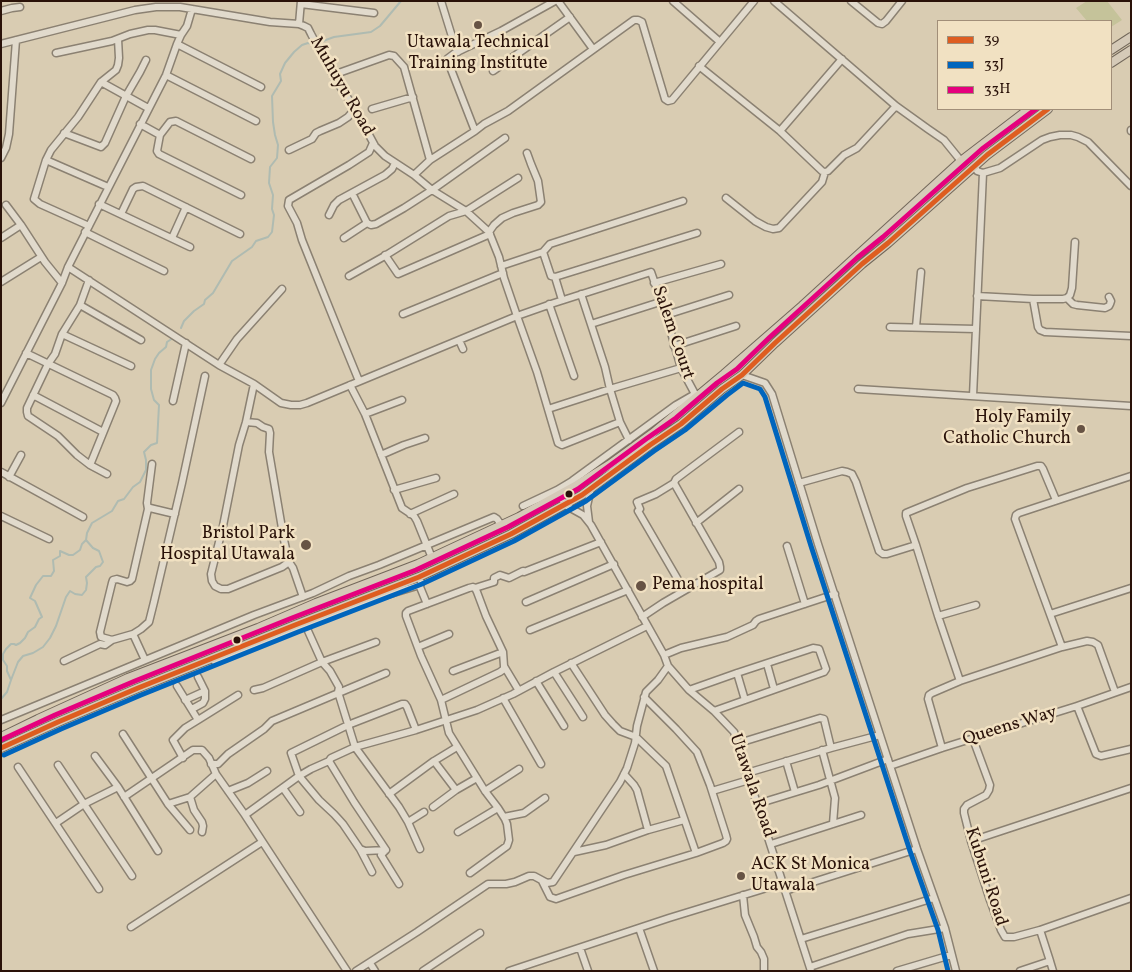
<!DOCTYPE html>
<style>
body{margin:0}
#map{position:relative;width:1132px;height:972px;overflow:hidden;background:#d9ccb2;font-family:Vollkorn,serif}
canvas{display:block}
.frame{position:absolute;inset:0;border:2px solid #2a1209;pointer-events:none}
.legend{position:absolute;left:937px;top:20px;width:175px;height:90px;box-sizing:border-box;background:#f1e1c2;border:1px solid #a18e78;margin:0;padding:6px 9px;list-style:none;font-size:15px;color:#2a1209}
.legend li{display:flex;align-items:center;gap:10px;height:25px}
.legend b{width:25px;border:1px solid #a18e78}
</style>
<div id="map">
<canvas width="1132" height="972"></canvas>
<div class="frame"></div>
<ul class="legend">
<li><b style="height:6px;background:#de5d20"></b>39</li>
<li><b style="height:6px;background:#0065bd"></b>33J</li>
<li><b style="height:6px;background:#e5007d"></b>33H</li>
</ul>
</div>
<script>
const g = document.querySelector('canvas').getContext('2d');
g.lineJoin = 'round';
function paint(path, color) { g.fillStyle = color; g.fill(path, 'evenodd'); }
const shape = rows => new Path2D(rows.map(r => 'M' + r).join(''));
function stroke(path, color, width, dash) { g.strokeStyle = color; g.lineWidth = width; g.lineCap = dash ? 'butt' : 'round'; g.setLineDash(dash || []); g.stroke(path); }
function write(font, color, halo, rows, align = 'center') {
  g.font = font + ' Vollkorn,serif'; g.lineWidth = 5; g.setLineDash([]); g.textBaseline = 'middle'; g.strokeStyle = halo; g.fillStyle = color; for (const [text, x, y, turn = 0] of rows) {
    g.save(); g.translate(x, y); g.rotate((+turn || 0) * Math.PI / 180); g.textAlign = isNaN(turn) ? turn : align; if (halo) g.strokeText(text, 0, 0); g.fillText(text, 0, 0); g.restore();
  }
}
paint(shape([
 [1087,1,1107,1,1122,20,1111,27,1111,21,1087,21,1076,8]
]), '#c5c39a');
stroke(shape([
 [323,41,334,37,371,32,380,26,401,1],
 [181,328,184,321,194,311,204,304,205,300,213,293,232,261,252,247,256,241,268,237,272,232,274,215,272,209,273,195,269,183,270,167,277,158,278,145,275,135,273,122,272,96,281,81,280,74,285,63,294,52,302,45,308,43,313,44],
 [11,680,7,671,7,666,3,660,3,654,6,649,11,644,14,644,16,645,20,643,25,638,28,632,35,627,39,619,42,617,35,601,30,598,36,585,43,576,51,576,54,571,53,560,60,556,60,551,69,555,73,555,80,550,82,544,86,540],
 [1,699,7,692,11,680,18,662,23,656,33,653,43,647,50,638,56,626,66,597,70,591,75,594,82,595,86,590,87,583,86,577,96,567,100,566,103,562,99,551,93,548,86,540,87,533,92,523,112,511,118,501,124,499,133,487,140,482,146,470,146,460,144,452,151,445,157,443,159,405,154,400,151,389,151,370,155,359,159,353,166,347,167,342,173,338]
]), '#afbbb1', 2);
const minor = shape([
 [441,1,454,43,458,52],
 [558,1,593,49],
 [673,1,720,42],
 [774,1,896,106,928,129,944,140,961,161],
 [851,1,878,23,882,24,886,21,902,1],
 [301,4,374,13],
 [1,11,12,8,20,7],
 [299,24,301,1],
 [1,44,135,10,156,7,180,7,270,22,299,24,304,26,308,28,311,34,335,79,355,109,375,146,385,156,414,175,432,190,466,211,489,232,499,257,504,278,517,316,307,403,300,405,291,405,281,403,254,384,219,365,68,267],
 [177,44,261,87],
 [56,53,112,41,130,34,148,30,155,30,181,35],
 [699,66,780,131,822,171,825,172,828,171,844,155,857,148,896,106],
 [493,71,570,17],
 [166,75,256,121],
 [333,75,389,55,394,56,404,67,430,160],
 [101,82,148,108],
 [372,109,413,97],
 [140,124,160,135,157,151,159,154,241,195],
 [1131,130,1131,131],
 [475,131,447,59,455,53,501,31,555,1],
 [780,131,842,59],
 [64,133,101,147,105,143,126,96,140,72,146,60],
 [160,135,170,122,176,121,251,159],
 [289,150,312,139,316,133,320,131,339,123,348,117,355,109],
 [1,158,6,148,9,134,16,40],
 [46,160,34,199,40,204,89,226],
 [975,166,977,171,983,173,1000,168,1042,140,1050,137,1060,135,1071,135,1078,137,1088,142,1131,186],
 [414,175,430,160,475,131,484,124,508,111,634,20,638,20,642,22,665,99,668,101,672,100,754,1],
 [108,187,46,160,51,150,78,117,101,82,116,70,118,65,119,58,118,39],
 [352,193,367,223],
 [726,198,755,221,766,227,773,229,779,228,822,182,825,172],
 [99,204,190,247],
 [6,205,21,225,45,262,62,283],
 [121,214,133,189,136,187,143,186,240,234],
 [329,215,334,205,339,200,385,175,392,169,395,163],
 [367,223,371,225,376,224,404,208,432,190,505,138],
 [85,232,164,271],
 [489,232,494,225,502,218,513,213,538,205,541,202,538,181,531,164,527,153],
 [1,238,21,225],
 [172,238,186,207],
 [344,238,367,223],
 [543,252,550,244,683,201],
 [385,255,398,274,490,234],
 [501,266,543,252,551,276,555,277,697,233],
 [349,276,383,257,449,216,466,211,518,178],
 [555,277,562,300],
 [89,280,80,305,62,334,55,354,48,364,27,408,27,412,28,416,58,436,77,455,90,465,107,474],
 [1,282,41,257],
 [654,283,721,264],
 [581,294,605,367,610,389,620,422,629,440],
 [977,296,1033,299,1063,299,1067,298,1070,295,1072,288,1075,242],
 [1067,298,1073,304,1077,305,1105,308,1109,306,1110,304,1111,301,1109,297],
 [1033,299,1038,327,1040,330,1045,332,1131,336],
 [549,304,574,376],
 [80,305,141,340],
 [403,314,503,273],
 [666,315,729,295],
 [591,324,660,302],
 [890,327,976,329],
 [916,327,921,272],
 [62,334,131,366],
 [459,340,463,349],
 [674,346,736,326],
 [26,353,113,395,115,398,116,401,90,465],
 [219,365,237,339,282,289],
 [742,375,765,383,772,394,818,544,917,849,945,928,956,971],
 [359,381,341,337,302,240,297,223,288,206,289,200,349,165,369,152,373,143],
 [254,384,246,422,239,445,223,526,211,574,212,581,215,586,221,589,228,589,282,567,289,562],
 [350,385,365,414,402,508,414,516,417,521,432,558],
 [858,389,1131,406],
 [33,395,103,432],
 [973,396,983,173],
 [173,401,186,343],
 [1,403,62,283,68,267,166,75,177,44,181,35,187,26,192,9],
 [548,409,610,389,681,368],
 [365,414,402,400],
 [246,422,257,423,263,427,269,429,270,433,269,452,284,540,289,562,293,568,303,597],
 [620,422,562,445,558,443,537,372,517,316,554,303,651,272,666,315,681,368,695,394],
 [381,455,404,445,425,438],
 [1,472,83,517],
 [9,477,21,455],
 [674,483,656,494,637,502,640,509,638,511,684,590],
 [799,483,842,471,847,472,852,474,856,482,879,551,883,554,887,554,916,545],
 [394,490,436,478],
 [560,495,565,505,583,515,591,525,664,655,668,666,689,690,714,711,734,732,811,971],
 [523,506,557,490,572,481,676,405,695,394,699,395],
 [148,509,147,503,152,464],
 [410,514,454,494],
 [1,516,49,539],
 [589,522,587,506,591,488],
 [696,523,739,489],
 [787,546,805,604],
 [421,582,420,587,427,604],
 [475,588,494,582,494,578,500,575,509,578,523,571,524,572,601,542],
 [526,602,614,564],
 [1050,614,1131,588],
 [938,616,976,605],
 [642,617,663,603,720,570,720,567,719,562,674,483,676,479,739,432],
 [304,622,322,662,330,671,339,687,338,692,355,747,399,807,408,822,420,849],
 [530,630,628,590],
 [133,634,112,640,101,637,100,632,112,583,113,580,117,579,127,582,130,581,132,579,148,509,150,508,175,514],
 [418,647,449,634],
 [1062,647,1015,519,1016,515,1019,513,1131,476],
 [664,655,681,648,727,637,753,625,756,621,759,619,835,594],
 [145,660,133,634,141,629,149,622,154,602,182,483,205,376],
 [64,661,100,644,105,645,112,640],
 [215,662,370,600,420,585],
 [571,663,605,715,613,724,620,731,636,737,666,766,696,853],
 [767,664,774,689],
 [504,666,519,691],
 [453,671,503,652],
 [554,672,583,717],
 [737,673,745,700],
 [536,681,564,726],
 [960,681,938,616,916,545,906,516,906,513,967,488,1037,466,1041,466,1043,469,1056,500],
 [177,686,198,720,185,728,173,740,183,758],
 [254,690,263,688,322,662,376,642],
 [689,690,737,673,813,648,819,649,820,652,826,669,824,672,714,711],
 [503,698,541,764],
 [185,700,205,691],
 [441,700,500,672,504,669,504,666,503,652,486,616,477,592,475,588,473,587,469,588,408,611,406,613,406,616,421,656,441,700,449,733,485,791,498,808,505,819,507,824,509,840,507,846,470,873],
 [1077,706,1096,754,1101,756,1131,749],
 [192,709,203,703,205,699,205,691,198,677],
 [1,720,254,615,313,593,349,576,379,565,494,517,497,519,502,526],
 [198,720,238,695],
 [123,734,168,804,190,830],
 [973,739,990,785,989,790,986,795,967,805,964,809,964,813,971,841,990,900,1001,930,1005,937,1014,937,1040,930],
 [739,743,820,718,824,719,831,748],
 [942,748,928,699,929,695,932,693,960,681,1062,647,1087,641,1093,642,1098,645,1115,692],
 [822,750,835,798,833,824],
 [95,756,118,787,158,851],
 [329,761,354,802,386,850,381,855,399,884],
 [434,761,456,790],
 [786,761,795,792],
 [211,764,218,764,228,754,264,729,272,721,386,673],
 [58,765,132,876],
 [890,766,942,748,1077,706,1131,687],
 [18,767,99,889],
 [747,773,831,748,880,735],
 [624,774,634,785,637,790,648,830],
 [283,788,300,812],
 [228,791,248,783,267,771],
 [485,791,519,769],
 [712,791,749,780],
 [389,794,434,761,457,747],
 [124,797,193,750,202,750,209,758,216,774,245,815],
 [190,797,194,810,202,822,203,826,202,832],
 [168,804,190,797,216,774],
 [757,804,819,785,888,759],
 [433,807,456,790,477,778],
 [504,817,524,813,545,798],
 [408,822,424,812],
 [56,823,84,804,118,787],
 [458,832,498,808],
 [971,841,1131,788],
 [771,844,861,815],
 [360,849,372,872],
 [386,850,365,851,360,849,343,824,334,814,319,800,299,776,291,753,348,725,402,704,405,704,407,707,416,730],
 [574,852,606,845,648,830,684,820],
 [542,881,550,897,556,899,624,875,696,853,723,843,726,841,727,839,726,835,710,785,697,752,676,729,644,697],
 [785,891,917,849],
 [743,895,745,915,754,937,757,947,761,952,764,959,764,971],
 [131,927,262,842],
 [639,928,654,971],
 [801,939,934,898],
 [580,948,588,971],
 [1050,961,1053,971],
 [370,963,375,971],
 [810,967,908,934,945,928],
 [347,971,245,815,299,776,311,769,329,761,331,758,355,747,416,730,477,710,513,694,554,672,647,626],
 [356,971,417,932,488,884,506,884,515,882,529,876,534,876,547,883,553,882,620,782,627,768,635,743,637,726,646,692,658,680,668,666],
 [423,971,480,933],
 [509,971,669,918,783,883],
 [897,971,951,955],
 [1020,971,1050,961,1040,930,1131,898]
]);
const major = shape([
 [1111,50,1131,37],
 [1111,63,1131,50],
 [1,737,38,719,128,678,258,628,316,603,418,564,519,517,577,485,609,465,653,433,724,374,802,306,928,191,961,161,1029,109],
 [1,748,58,722,138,688,295,625,419,577,511,534,582,495,650,445,681,424,722,389,742,375,775,343,862,264,888,243,987,155,1048,109]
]);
stroke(minor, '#8b8172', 9);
stroke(major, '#73685b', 10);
stroke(minor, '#e1dacc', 6);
stroke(major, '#d5cab8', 8);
stroke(shape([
 [1,748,58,722,138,688,295,625,419,577,511,534,582,495,650,445,681,424,722,389,742,375,775,343,862,264,888,243,987,155,1048,109]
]), '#de5d20', 5);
stroke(shape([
 [4,755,61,729,141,695,298,632,422,584,514,541,586,501,654,451,685,430,727,395,743,383,760,389,765,397,811,546,910,851,938,930,948,971]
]), '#0065bd', 5);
stroke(shape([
 [1,740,55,715,135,681,292,618,416,570,508,527,578,489,646,439,676,418,717,383,737,369,770,337,857,258,883,237,982,149,1036,109]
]), '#e5007d', 5);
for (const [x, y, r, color] of [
 [478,25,5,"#675344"],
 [1081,429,5,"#675344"],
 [569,494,4.5,"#2a1209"],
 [306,545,6,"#675344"],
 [641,586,6,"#675344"],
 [237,640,4.5,"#2a1209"],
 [741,876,5,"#675344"]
]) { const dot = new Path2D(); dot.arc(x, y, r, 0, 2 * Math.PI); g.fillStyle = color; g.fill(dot); stroke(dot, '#f1e1c2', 2); }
write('18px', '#2a1209', '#f1e1c2', [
 ["Utawala Technical",478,44,"center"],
 ["Training Institute",478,65,"center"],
 ["Holy Family",1071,419],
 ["Catholic Church",1071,440],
 ["Bristol Park",295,535],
 ["Hospital Utawala",295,556],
 ["Pema hospital",652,586,"left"],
 ["ACK St Monica",751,866,"left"],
 ["Utawala",751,887,"left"]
], 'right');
write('18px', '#2a1209', '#f1e1c2', [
 ["Muhuyu Road",341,87,60],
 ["Salem Court",672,333,71],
 ["Queens Way",1010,727,-17],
 ["Utawala Road",751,786,71],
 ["Kubuni Road",985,877,72]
]);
</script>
